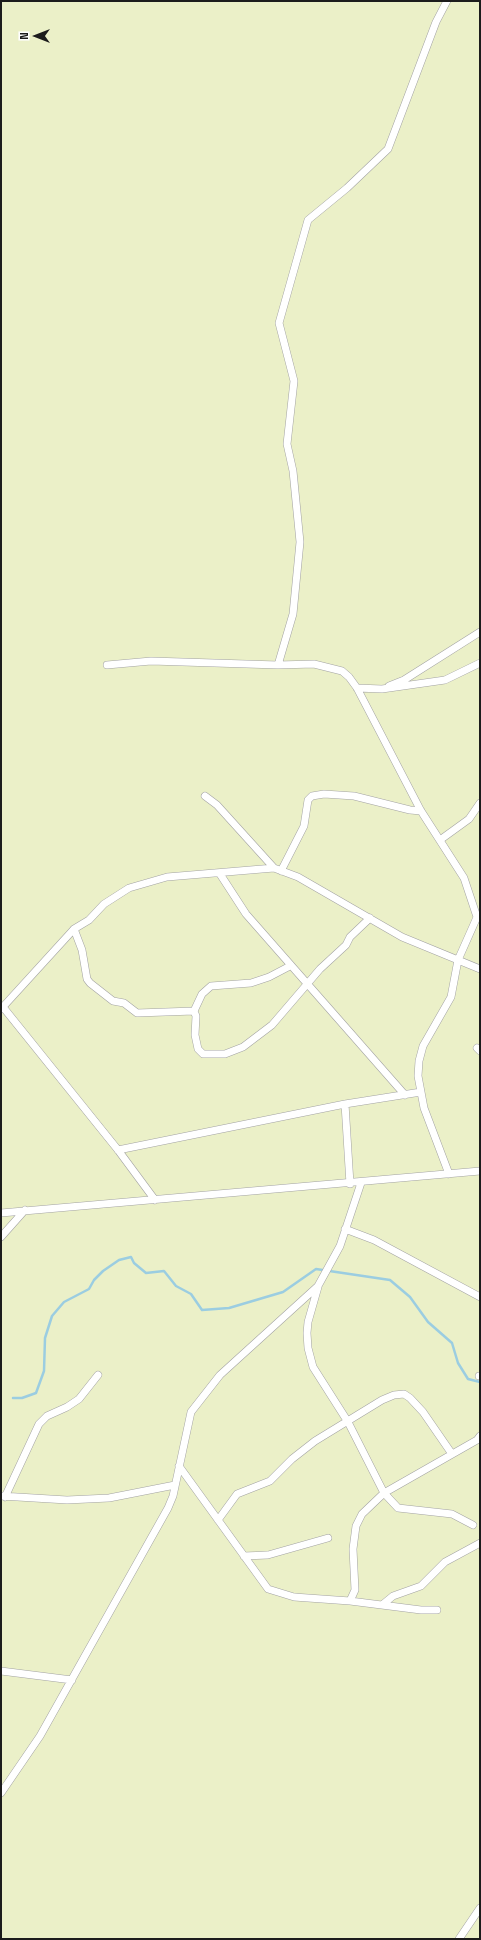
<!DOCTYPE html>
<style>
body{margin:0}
#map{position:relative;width:481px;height:1940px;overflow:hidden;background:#eeeae0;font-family:"Space Grotesk",sans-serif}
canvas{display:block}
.frame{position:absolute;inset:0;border:2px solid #1c1c1c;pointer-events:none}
.north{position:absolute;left:16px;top:16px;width:40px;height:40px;-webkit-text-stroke:3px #fff;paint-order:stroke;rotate:270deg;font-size:11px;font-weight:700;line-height:16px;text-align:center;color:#1c1c1c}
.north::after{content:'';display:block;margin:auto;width:14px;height:18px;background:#1c1c1c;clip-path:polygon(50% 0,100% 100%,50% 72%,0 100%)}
</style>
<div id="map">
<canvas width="481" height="1940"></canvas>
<div class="frame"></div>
<div class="north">N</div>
</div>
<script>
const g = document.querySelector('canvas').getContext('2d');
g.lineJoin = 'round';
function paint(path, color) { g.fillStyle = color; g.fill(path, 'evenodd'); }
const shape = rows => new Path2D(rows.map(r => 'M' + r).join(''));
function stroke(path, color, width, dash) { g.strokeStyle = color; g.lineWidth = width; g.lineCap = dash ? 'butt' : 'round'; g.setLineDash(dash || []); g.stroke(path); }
paint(shape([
 [1,1,480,1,480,1939,1,1939]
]), '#ebf0c8');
stroke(shape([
 [13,1398,22,1398,36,1393,44,1371,45,1338,52,1316,64,1302,89,1289,94,1280,103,1271,119,1260,131,1257,134,1263,146,1273,164,1271,176,1286,191,1294,202,1310,229,1308,283,1292,316,1269,390,1280,410,1297,428,1322,452,1343,458,1363,468,1379,480,1382]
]), '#9bcde1', 2.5);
const street = shape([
 [107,665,151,661,278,665,314,664,342,671,349,677,357,688,421,811,464,878,477,917],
 [278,665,293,614,300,542,293,471,287,444,294,381,279,323,308,220,347,188,388,149,436,22,447,1],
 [389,686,404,680,480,632],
 [357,688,382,689,445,680,480,663],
 [205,796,217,805,274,868],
 [440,840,469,819,480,803],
 [281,871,304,826,308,800,312,796,324,794,354,796,410,810,421,811],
 [220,874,246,914,405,1095],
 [74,929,82,950,87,979,90,983,113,1001,124,1003,137,1013,194,1011,196,1016,195,1035,198,1049,203,1054,225,1054,243,1047,272,1025,320,969,346,945,350,937,370,918],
 [3,1007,118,1150,155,1200],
 [1,1009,74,929,89,920,104,904,129,888,167,877,274,868,298,877,402,937,480,969],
 [194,1011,202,994,211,986,251,983,269,977,290,966],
 [477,1048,480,1051],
 [345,1104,350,1184],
 [118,1150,345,1104,421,1092],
 [449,1174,424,1108,418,1076,419,1061,423,1046,451,997,458,960,478,915],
 [1,1213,480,1171],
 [345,1229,374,1240,480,1297],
 [1,1237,25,1210],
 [479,1376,480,1376],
 [179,1466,268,1589,294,1597,350,1601,355,1590,353,1549,356,1526,362,1514,384,1493,348,1422,313,1367,308,1348,307,1333,308,1322,318,1287],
 [1,1496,67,1500,109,1498,175,1485],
 [5,1497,39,1424,47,1416,67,1407,79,1399,98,1375],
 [218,1520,237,1494,270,1481,292,1459,315,1441,382,1400,394,1395,404,1394,410,1398,423,1412,452,1454],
 [473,1525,452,1514,398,1508,384,1493,477,1440,480,1436],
 [244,1556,268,1555,328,1538],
 [350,1601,421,1610,437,1610],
 [382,1605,393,1596,421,1586,445,1562,480,1543],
 [1,1671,72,1680],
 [1,1793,40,1736,168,1508,173,1496,191,1412,220,1375,318,1286,340,1246,361,1183],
 [459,1939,480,1908]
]);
stroke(street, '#a3a3a3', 8);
stroke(street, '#fff', 7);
</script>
